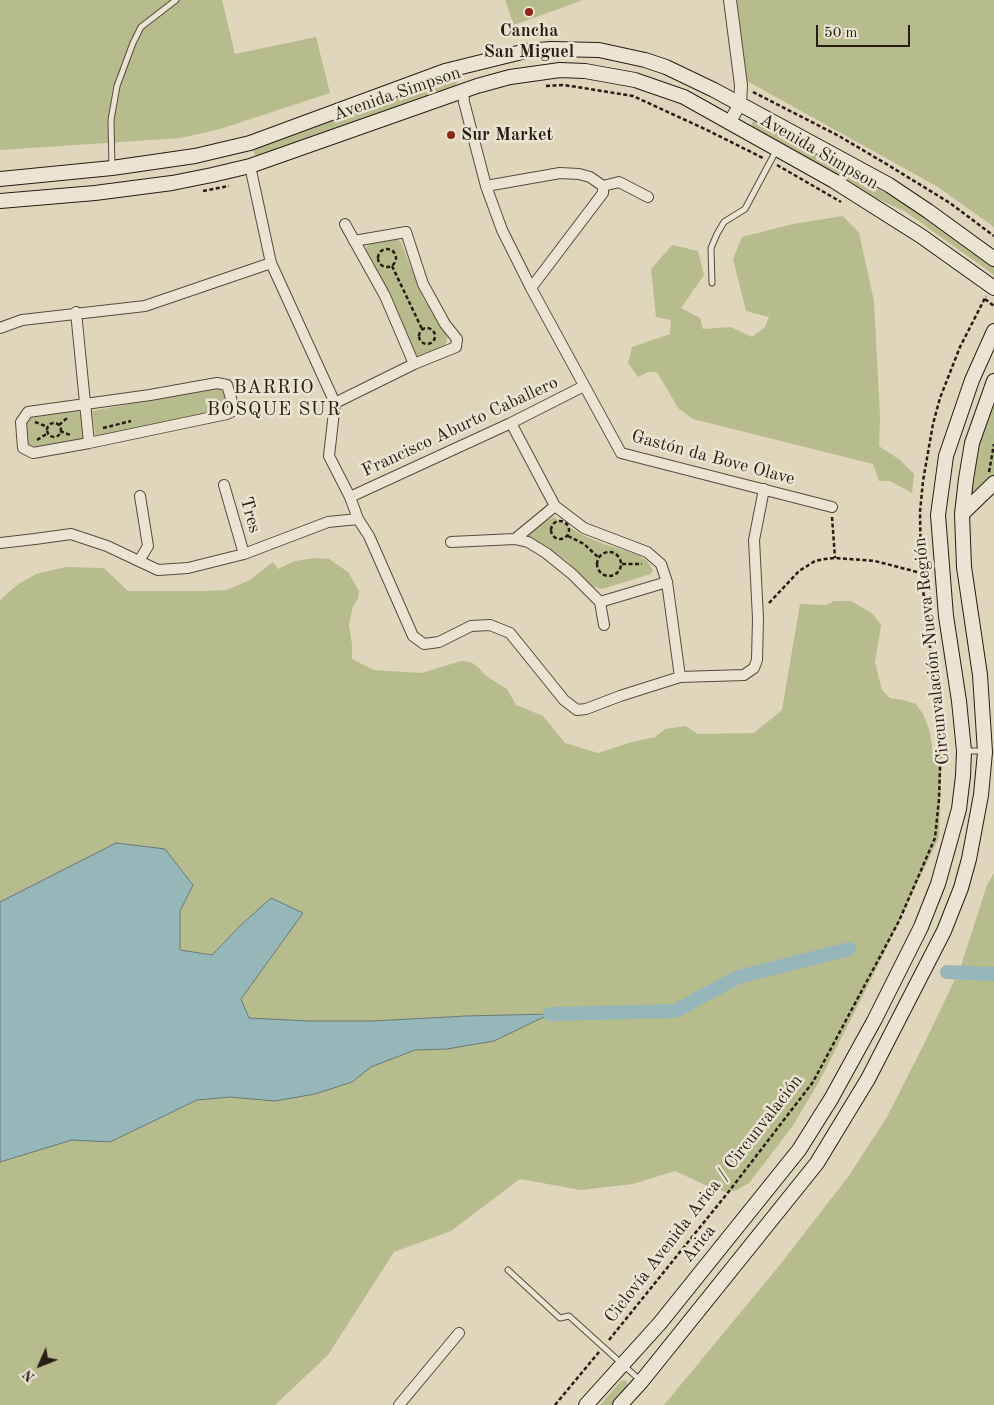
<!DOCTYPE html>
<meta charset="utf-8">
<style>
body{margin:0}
#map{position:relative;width:994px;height:1405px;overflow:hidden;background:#e0d6bb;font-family:"Old Standard TT",serif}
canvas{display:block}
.north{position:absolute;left:15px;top:1340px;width:50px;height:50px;-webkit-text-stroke:4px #ebe4d3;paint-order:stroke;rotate:226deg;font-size:14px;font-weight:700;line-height:20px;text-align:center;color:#291d13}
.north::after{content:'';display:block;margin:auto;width:18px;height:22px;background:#291d13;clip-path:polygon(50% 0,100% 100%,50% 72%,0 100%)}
.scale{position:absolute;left:816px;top:25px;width:94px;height:22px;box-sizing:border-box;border:2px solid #291d13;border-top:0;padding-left:6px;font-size:15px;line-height:18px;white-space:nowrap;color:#291d13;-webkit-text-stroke:4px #ebe4d3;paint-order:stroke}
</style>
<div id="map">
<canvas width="994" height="1405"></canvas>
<div class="north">N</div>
<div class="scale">50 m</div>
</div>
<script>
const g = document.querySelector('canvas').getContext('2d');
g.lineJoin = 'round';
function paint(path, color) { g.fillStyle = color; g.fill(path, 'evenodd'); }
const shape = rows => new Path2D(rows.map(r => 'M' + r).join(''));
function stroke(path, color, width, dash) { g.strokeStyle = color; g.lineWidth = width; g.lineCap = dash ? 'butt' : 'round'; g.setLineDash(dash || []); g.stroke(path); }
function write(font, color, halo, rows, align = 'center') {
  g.font = font + ' "Old Standard TT",serif'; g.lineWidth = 5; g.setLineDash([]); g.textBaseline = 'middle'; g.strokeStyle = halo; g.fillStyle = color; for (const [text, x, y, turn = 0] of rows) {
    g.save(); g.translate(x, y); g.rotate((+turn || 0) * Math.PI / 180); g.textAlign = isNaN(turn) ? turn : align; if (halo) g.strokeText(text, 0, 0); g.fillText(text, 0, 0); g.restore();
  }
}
paint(shape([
 [0,0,222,0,235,54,316,37,330,93,220,129,181,138,0,150],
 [505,0,583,0,514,25],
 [737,0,994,0,994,227,938,187,747,81],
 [460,74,456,85,260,156,255,155,253,150,256,146],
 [756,121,907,205,994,266,994,275,906,212,860,191,751,129,752,122],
 [843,216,859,233,874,301,880,417,879,446,900,460,914,474,912,493,890,481,879,481,873,464,693,419,678,408,657,372,648,372,638,377,628,363,632,347,670,334,671,320,656,317,651,269,672,245,698,251,704,275,681,308,700,318,703,329,731,327,752,337,765,327,769,317,746,311,733,259,742,237,793,224],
 [396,238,401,242,423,298,448,335,446,343,444,346,420,358,415,356,388,291,366,253,366,247,371,243],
 [217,388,223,391,227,407,222,412,99,436,95,435,92,411],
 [994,401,994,479,981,485,971,493,972,480,979,440],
 [76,408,81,413,83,440,37,449,28,444,26,422,33,415],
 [554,517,580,534,604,544,639,555,647,561,653,570,651,574,602,589,591,586,566,560,528,536,529,530],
 [316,558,329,559,348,572,359,591,358,599,353,606,349,625,352,644,352,659,374,670,421,673,461,661,471,662,479,668,486,676,507,689,516,705,543,716,565,743,598,753,632,742,655,737,665,729,686,726,698,734,754,733,782,710,800,604,826,605,834,601,851,601,873,614,881,625,875,662,882,690,890,698,903,700,916,704,923,714,930,732,933,752,942,752,939,837,884,954,820,1080,792,1127,749,1183,737,1190,725,1192,705,1185,675,1171,633,1184,581,1190,520,1179,451,1231,394,1252,328,1355,275,1405,0,1405,0,600,17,585,36,574,66,567,104,568,128,591,202,591,227,590,250,580,273,562,278,569,295,561],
 [994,873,994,1405,664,1405,779,1266,848,1177,887,1117,925,1042,960,969,987,885],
 [622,1380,626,1381,629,1388,613,1405,600,1405]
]), '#b7bc8c');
const water = shape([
 [116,843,165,849,193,885,180,911,180,950,212,955,241,925,271,898,303,913,241,999,249,1018,308,1021,373,1021,466,1016,550,1014,494,1041,447,1049,415,1050,371,1067,352,1082,315,1094,275,1101,230,1097,197,1100,110,1142,72,1140,0,1162,0,902,116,843]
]);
paint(water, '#96b7b9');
stroke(water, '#6a7977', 1);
stroke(shape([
 [947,972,994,974],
 [550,1014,675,1011,738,977,849,949]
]), '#96b7b9', 14);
const service = shape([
 [112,168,111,120,117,86,133,43,141,27,176,0],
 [712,283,711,248,717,234,724,222,745,209,777,149],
 [964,751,983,751],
 [508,1270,560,1318,569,1316,641,1381]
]);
const minor = shape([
 [463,90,464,102,486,186,502,230,531,288,621,453,832,507],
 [250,166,271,263,335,403,329,456,350,497,358,519],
 [486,186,560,173,579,174,590,177,603,186,603,193,531,288],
 [603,186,619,182,648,197],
 [345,224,385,296,414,364],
 [76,312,89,443],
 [0,328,22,320,145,306,271,263],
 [217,383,227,385,233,405,233,411,227,414,89,443,33,453,23,448,21,422,28,412,150,395,217,383],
 [335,403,414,364,456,347,457,339,445,324,423,284,406,232,354,241],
 [511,423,555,506,584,528,647,552,661,564,667,582,680,677],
 [224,485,244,554],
 [350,497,511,423,584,386],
 [515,539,555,506],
 [451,542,515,539,528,542,546,553,572,574,600,602,604,625],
 [0,543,35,539,71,534,107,546,158,570,188,568,244,554,328,522,358,519,369,536,413,636,424,644,439,642,471,626,490,625,510,633,564,700,577,710,586,709,620,696,680,677,744,675,754,668,757,660,758,618,754,540,764,489],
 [139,561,148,546,140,496],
 [600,602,667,582],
 [399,1405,459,1333]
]);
const tertiary = shape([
 [729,123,740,104,741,85,730,0]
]);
const secondary = shape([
 [0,179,112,168,195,156,250,143,445,71,526,51,551,49,599,50,645,60,666,67,714,90,889,185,928,211,994,259],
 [0,201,95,193,172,183,212,175,250,166,477,86,510,77,560,70,585,71,635,80,684,97,834,181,921,236,994,288],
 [962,514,994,483],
 [586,1405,660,1323,799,1150,831,1099,875,1019,921,927,938,884,959,809,963,776,964,751,959,701,946,616,938,515,946,456,972,380,994,331],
 [620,1405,641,1382,817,1163,868,1079,944,931,961,888,969,859,981,795,985,752,980,675,964,567,962,514,966,479,972,443,994,381]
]);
stroke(service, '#574b3d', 7);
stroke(minor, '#574b3d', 12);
stroke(tertiary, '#574b3d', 14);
stroke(secondary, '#291d13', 16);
stroke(shape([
 [546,86,563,85,577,87,633,96,707,130,763,158],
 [753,92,839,136,888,165,950,203,994,236],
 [777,165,841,202],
 [203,191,229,186],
 '378 258a9 9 0 1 1 18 0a9 9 0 1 1-18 0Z',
 [392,266,422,329],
 [985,299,994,306],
 '419 336a8 8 0 1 1 16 0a8 8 0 1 1-16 0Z',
 [35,422,48,427],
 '47 430a7 7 0 1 1 14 0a7 7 0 1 1-14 0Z',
 [59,425,67,418],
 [103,428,131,421],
 [60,431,70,435],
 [37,440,48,433],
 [989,472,994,444],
 [832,517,835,558],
 '551 530a9 9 0 1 1 18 0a9 9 0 1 1-18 0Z',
 [568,536,584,544,599,558],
 '597 564a12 12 0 1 1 24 0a12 12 0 1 1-24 0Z',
 [622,564,642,564],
 [769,603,799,571,815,561,825,559,835,558,875,561,921,573],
 [609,1340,730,1190,813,1082,899,921,935,838,939,799,941,737,921,573,920,512,923,481,933,424,940,398,960,347,986,296],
 [555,1405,599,1352]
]), '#291d13', 2.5, [4, 2.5]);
stroke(service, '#ebe4d3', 5);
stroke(minor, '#ebe4d3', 10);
stroke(tertiary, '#ebe4d3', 12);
stroke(secondary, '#ebe4d3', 14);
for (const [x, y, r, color] of [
 [529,12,5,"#8f2418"],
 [451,135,5,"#8f2418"]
]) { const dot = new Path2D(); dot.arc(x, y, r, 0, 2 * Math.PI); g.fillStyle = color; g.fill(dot); stroke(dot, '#ebe4d3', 2); }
write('bold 18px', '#291d13', '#ebe4d3', [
 ["Cancha",529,31],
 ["San Miguel",529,52],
 ["Sur Market",461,135,"left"]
]);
write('18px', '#291d13', '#ebe4d3', [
 ["Avenida Simpson",397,94,-19],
 ["Avenida Simpson",819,152,30],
 ["Francisco Aburto Caballero",460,427,-25],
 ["Gastón da Bove Olave",713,458,15],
 ["Tres",250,515,74],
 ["Circunvalación Nueva Región",932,651,-96],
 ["Ciclovía Avenida Arica / Circunvalación",704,1199,-52],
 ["Arica",699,1244,-51]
]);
g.letterSpacing = '1px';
write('19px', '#291d13', '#ebe4d3', [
 ["BARRIO",274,388],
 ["BOSQUE SUR",274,410]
]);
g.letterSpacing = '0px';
</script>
